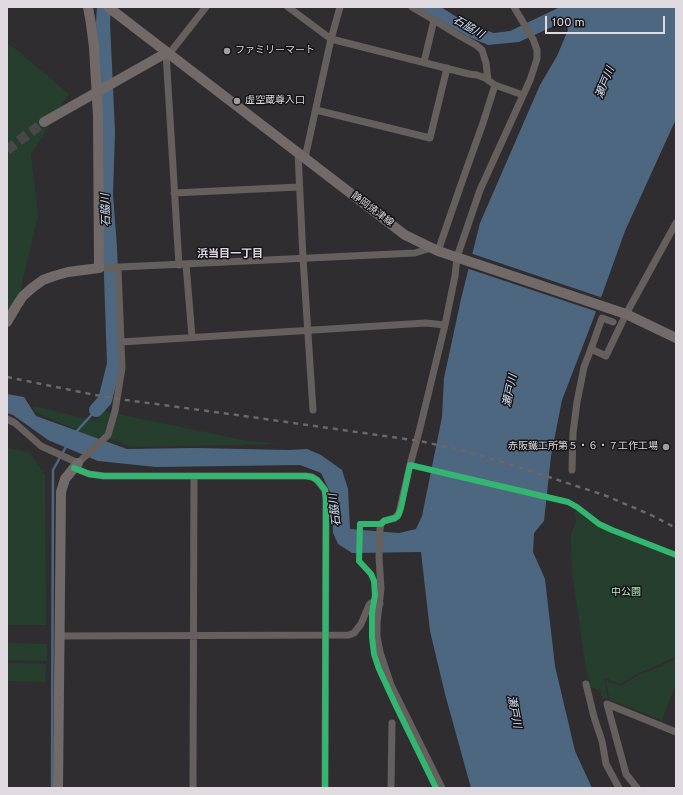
<!DOCTYPE html>
<meta charset="utf-8">
<style>
body{margin:0}
#map{position:relative;width:683px;height:795px;overflow:hidden;background:#302d31;font-family:Overpass,sans-serif}
canvas{display:block}
.frame{position:absolute;inset:0;border:8px solid #dedadf;pointer-events:none}
.scale{position:absolute;left:545px;top:16px;width:120px;height:18px;box-sizing:border-box;border:2px solid #dedadf;border-top:0;padding-left:5px;font-size:12px;line-height:14px;white-space:nowrap;color:#dedadf;-webkit-text-stroke:3px #171418;paint-order:stroke}
</style>
<div id="map">
<canvas width="683" height="795"></canvas>
<div class="frame"></div>
<div class="scale">100 m</div>
</div>
<script>
const g = document.querySelector('canvas').getContext('2d');
g.lineJoin = 'round';
function paint(path, color) { g.fillStyle = color; g.fill(path, 'evenodd'); }
const shape = rows => new Path2D(rows.map(r => 'M' + r).join(''));
function stroke(path, color, width, dash) { g.strokeStyle = color; g.lineWidth = width; g.lineCap = dash ? 'butt' : 'round'; g.setLineDash(dash || []); g.stroke(path); }
function write(font, color, halo, rows, align = 'center') {
  g.font = font + ' Overpass,"Noto Sans JP",sans-serif'; g.lineWidth = 3; g.setLineDash([]); g.textBaseline = 'middle'; g.strokeStyle = halo; g.fillStyle = color; for (const [text, x, y, turn = 0] of rows) {
    g.save(); g.translate(x, y); g.rotate((+turn || 0) * Math.PI / 180); g.textAlign = isNaN(turn) ? turn : align; if (halo) g.strokeText(text, 0, 0); g.fillText(text, 0, 0); g.restore();
  }
}
paint(shape([
 [7,43,17,50,69,94,31,155,38,215,19,297,7,313],
 [34,406,96,421,104,411,248,441,280,444,129,447,118,441,90,436,33,411],
 [7,448,29,452,45,475,46,625,7,625],
 [577,511,586,519,598,527,676,558,676,656,661,664,639,673,620,684,606,678,604,679,608,699,602,698,601,690,590,687,586,670,572,571,571,543,571,535,576,522,575,512],
 [7,643,47,644,47,661,7,660],
 [676,658,676,684,662,720,610,700,605,680,621,686,640,674,662,666],
 [7,663,46,664,45,682,7,681]
]), '#263e2d');
paint(shape([
 [418,7,441,7,469,25,494,33,510,31,560,7,676,7,676,119,625,231,594,317,562,400,551,456,544,521,534,533,533,552,545,579,555,666,575,751,592,788,471,788,445,694,430,631,421,552,352,553,338,544,333,533,332,496,321,473,300,465,156,467,98,461,48,440,13,415,7,413,7,394,24,397,36,416,127,449,196,448,289,450,307,449,321,455,342,470,348,489,350,529,399,533,416,529,422,516,442,417,444,378,461,299,480,223,540,85,557,56,568,30,565,21,519,42,488,45,467,36]
]), '#4d6780');
paint(shape([
 [470,253,603,298,598,312,466,268]
]), '#302d31');
stroke(shape([
 [76,432,96,410],
 [52,788,53,470,67,445]
]), '#4d6780', 2.5);
stroke(shape([
 [96,410,105,400,114,364,110,247,106,195,108,131,103,23,104,7]
]), '#4d6780', 14);
stroke(shape([
 [7,150,44,122]
]), '#4a474b', 10, [10, 5]);
stroke(shape([
 [288,7,331,39,469,74,477,75,485,78,495,85,523,95],
 [412,7,434,20,458,35,476,45,482,50,486,63,488,80],
 [166,53,179,265],
 [169,54,206,7],
 [424,62,434,20],
 [316,110,430,138,447,68],
 [298,153,303,258,313,410],
 [305,158,331,39,340,7],
 [174,193,299,187],
 [438,251,464,176,483,123,495,85],
 [186,264,192,337],
 [99,268,415,253,431,248],
 [121,342,426,323,445,325],
 [591,349,602,318,613,322],
 [7,419,15,423,41,446,78,463,108,435,115,411,122,368,118,268],
 [74,468,89,474,104,476,306,476,312,477,317,480,325,490,326,499,325,788],
 [572,470,573,433,577,402,584,367,591,349,606,356,626,314,676,223],
 [59,636,349,635,354,633,361,624,369,605,371,603,374,603,380,604],
 [586,684,594,717,602,741,606,764,619,788],
 [193,788,194,476],
 [391,788,392,723],
 [442,788,391,685,380,652,377,637,377,623,381,589,379,557,380,529,381,524,384,521,395,518,399,513,410,465,419,432,445,325,455,276,457,257,480,190,530,80,537,59,537,50,533,39,514,7],
 [637,788,626,774,607,704,676,732]
]), '#655f5e', 7);
stroke(shape([
 [108,7,405,235,438,251,626,314,676,338],
 [44,122,166,53],
 [7,322,17,305,23,296,32,288,43,280,54,276,68,272,99,268,98,116,94,47,91,24,88,7],
 [58,788,61,492,65,479,78,463]
]), '#716a69', 10);
stroke(shape([
 [7,377,95,395,126,400,237,415,420,441,469,452,518,467,604,495,651,515,676,528]
]), '#6c6768', 2.5, [5, 5]);
stroke(shape([
 [74,468,89,474,104,476,306,476,312,477,317,480,325,490,326,499,325,788],
 [436,788,396,706,379,669,374,654,372,637,372,613,375,595,374,581,371,574,359,561,360,524,381,524,384,521,395,518,398,516,401,508,410,465,568,502,577,507,599,524,612,530,676,555]
]), '#33b770', 6);
for (const [x, y, r, color] of [
 [227,51,4,"#a19da2"],
 [237,101,4,"#a19da2"],
 [666,447,4,"#a19da2"]
]) { const dot = new Path2D(); dot.arc(x, y, r, 0, 2 * Math.PI); g.fillStyle = color; g.fill(dot); stroke(dot, '#171418', 1.5); }
write('10px', '#dedadf', '#171418', [
 ["ファミリーマート",235,51],
 ["虚空蔵尊入口",245,101],
 ["赤阪鐵工所第５・６・７工作工場",658,447,"right"]
], 'left');
write('10px', '#dedadf', '#171418', [
 ["静岡焼津線",372,210,37]
]);
write('10px', '#b5efc2', '#171418', [
 ["中公園",626,593]
]);
write('italic 11px', '#d0e3f7', '#171418', [
 ["石脇川",468,28,30],
 ["瀬戸川",606,83,-68],
 ["石脇川",107,210,-92],
 ["瀬戸川",511,391,-78],
 ["石脇川",336,510,-97],
 ["瀬戸川",513,712,79]
]);
write('bold 11px', '#e0d8e2', '#171418', [
 ["浜当目一丁目",230,255]
]);
</script>
